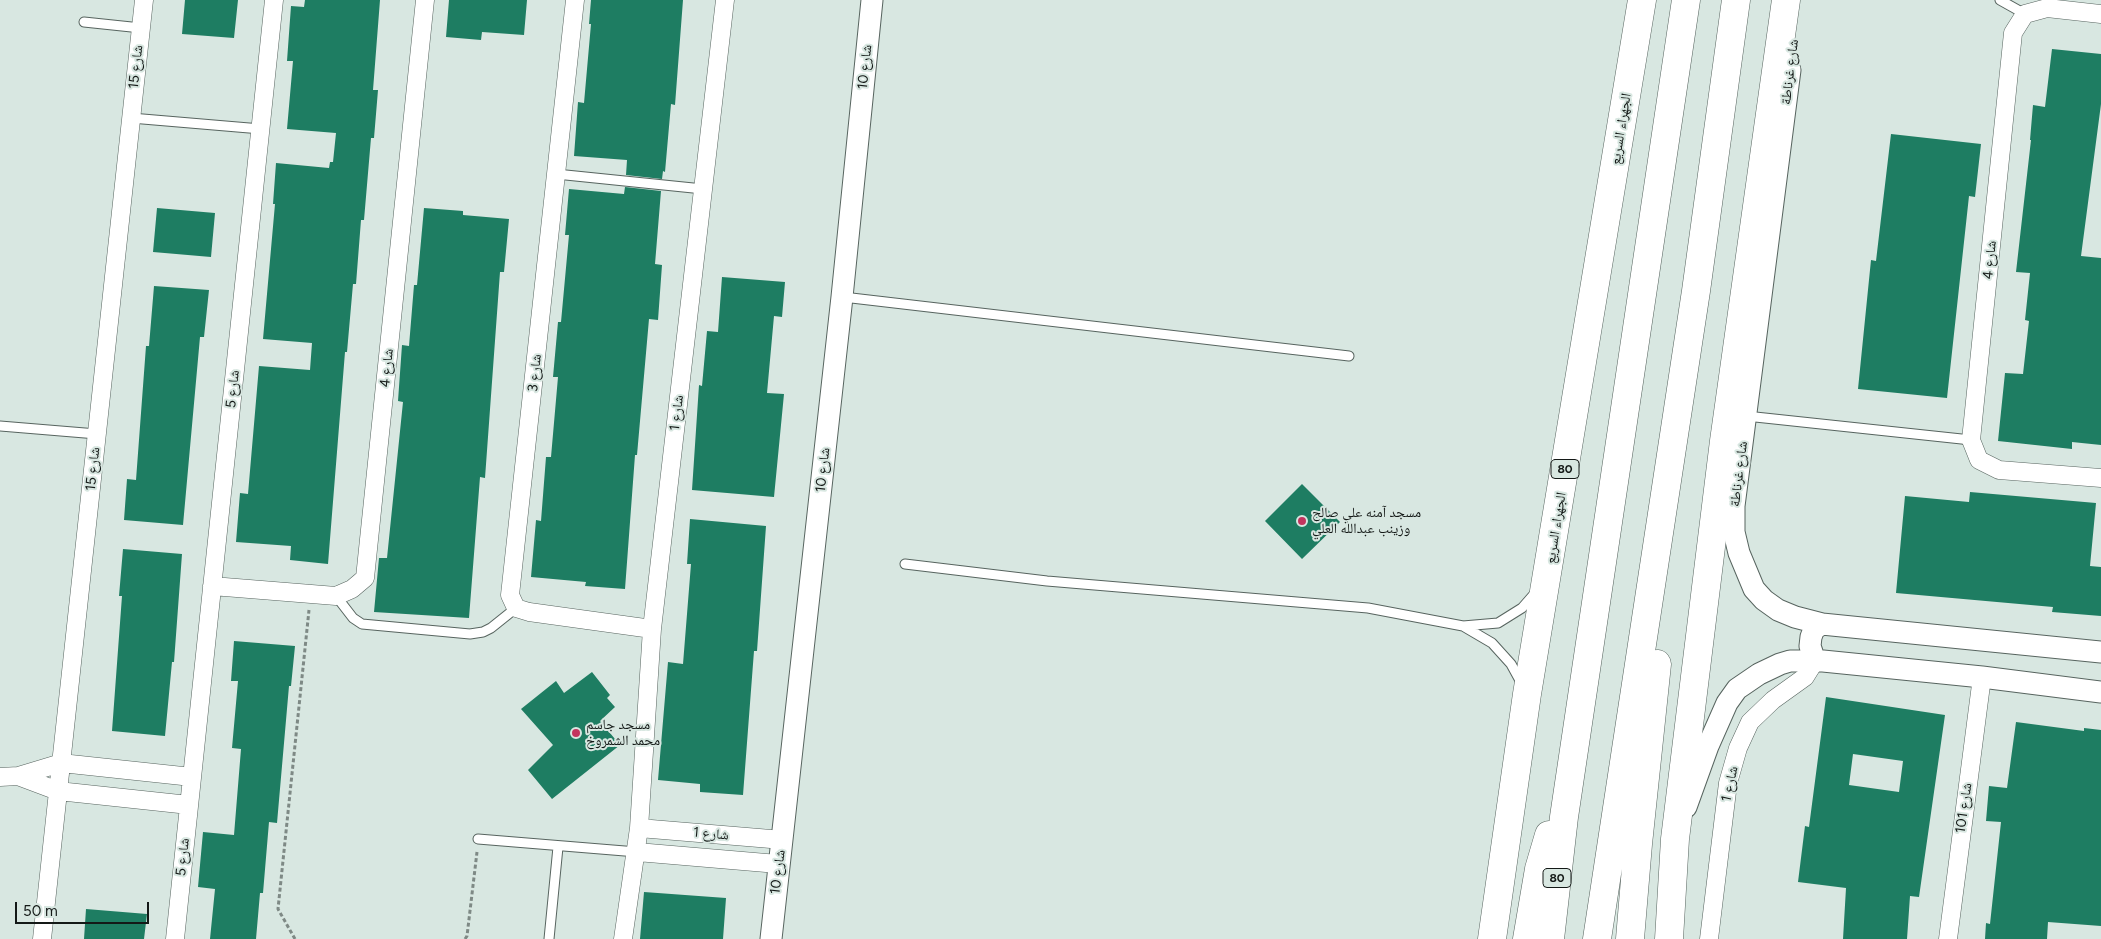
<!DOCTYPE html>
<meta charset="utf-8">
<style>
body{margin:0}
#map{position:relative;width:2101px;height:939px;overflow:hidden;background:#d8e7e1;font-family:Figtree,sans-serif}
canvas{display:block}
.scale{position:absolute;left:15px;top:902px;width:134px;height:22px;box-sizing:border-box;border:2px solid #141917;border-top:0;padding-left:6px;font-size:15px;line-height:18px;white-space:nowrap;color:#141917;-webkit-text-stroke:4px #d8e7e1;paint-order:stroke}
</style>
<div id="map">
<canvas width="2101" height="939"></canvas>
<div class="scale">50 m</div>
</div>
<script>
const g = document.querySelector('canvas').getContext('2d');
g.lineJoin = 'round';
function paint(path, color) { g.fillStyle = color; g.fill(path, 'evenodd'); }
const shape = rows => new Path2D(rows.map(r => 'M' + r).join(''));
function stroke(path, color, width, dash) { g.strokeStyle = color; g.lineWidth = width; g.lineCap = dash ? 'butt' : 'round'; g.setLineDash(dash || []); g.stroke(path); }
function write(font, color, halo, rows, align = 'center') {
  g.font = font + ' Figtree,"Noto Naskh Arabic",sans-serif'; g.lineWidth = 4; g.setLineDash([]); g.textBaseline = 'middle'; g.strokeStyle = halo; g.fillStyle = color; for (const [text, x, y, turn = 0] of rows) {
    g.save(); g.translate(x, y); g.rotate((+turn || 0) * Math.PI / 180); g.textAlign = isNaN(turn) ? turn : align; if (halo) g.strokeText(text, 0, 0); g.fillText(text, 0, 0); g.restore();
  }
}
paint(shape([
 [185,0,238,0,234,38,182,34],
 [305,0,380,0,373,90,378,90,374,138,371,138,364,220,361,220,356,284,353,284,347,352,345,352,328,564,290,560,291,546,236,542,240,493,248,494,259,366,310,370,312,343,263,339,275,204,273,204,276,163,329,168,330,162,333,162,336,133,287,129,293,61,287,61,291,6,304,7],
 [449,0,527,0,524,35,482,32,481,40,446,37],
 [591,0,683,0,675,105,671,104,665,172,663,171,662,179,626,175,627,160,574,156,578,102,584,103,591,24,589,24],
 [2052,49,2101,54,2101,104,2081,256,2101,258,2101,445,2072,442,2072,449,1998,441,2005,373,2023,374,2029,321,2025,320,2030,273,2016,272,2031,140,2030,140,2033,105,2045,107],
 [1891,134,1981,144,1975,197,1969,196,1947,398,1858,389,1871,260,1876,261],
 [625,187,661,191,655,264,662,265,658,320,649,319,637,455,635,455,625,589,585,586,586,582,531,577,536,520,541,521,546,457,551,457,558,377,553,377,558,322,561,322,569,235,565,235,569,189,624,194],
 [157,208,215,213,211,257,153,252],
 [424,208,463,211,463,215,509,219,504,272,500,272,485,478,480,477,469,618,374,612,379,558,387,558,403,402,398,401,402,345,409,346,414,285,417,285],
 [722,277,785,282,782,317,774,316,767,393,784,394,774,497,692,490,699,385,702,386,707,331,718,332],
 [154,286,209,290,204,337,200,337,183,525,124,520,127,479,136,480,146,346,149,346],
 [1302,484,1340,522,1302,559,1265,521],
 [1970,492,2096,503,2090,566,2101,567,2101,616,2052,612,2053,607,1896,593,1905,496,1969,502],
 [690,519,766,526,757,651,754,651,743,795,700,792,700,784,658,780,668,662,683,664,691,564,687,564],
 [123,549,182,554,174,662,172,662,165,736,112,731,122,596,119,596],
 [234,641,295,646,291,686,289,686,277,823,269,822,263,893,260,893,256,939,210,939,215,889,198,887,203,832,234,835,241,749,232,748,238,681,231,681],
 [592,672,610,695,607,698,615,707,600,721,620,745,552,799,528,770,553,745,521,709,556,681,564,693],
 [1826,697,1945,715,1919,897,1910,896,1907,939,1843,939,1846,888,1798,882,1805,826,1809,827],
 [1853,754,1903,761,1899,792,1849,785],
 [2016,722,2084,731,2084,728,2101,730,2101,926,2048,922,2047,939,1985,939,1986,923,1990,924,2001,822,1986,821,1989,786,2007,788],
 [644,892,726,898,723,939,640,939],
 [86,909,147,914,144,939,84,939]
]), '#1e7d62');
const service = shape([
 [2000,0,2025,14],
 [84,22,141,28],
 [131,118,261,129],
 [556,174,703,189],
 [843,297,1349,356],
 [1746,416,1971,440],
 [0,426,97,434],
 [905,564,1047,581,1368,608,1463,626,1498,623,1522,608,1536,592],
 [336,596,353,618,362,624,470,634,483,632,491,628,516,608],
 [1463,626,1492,643,1511,664,1522,684],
 [478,839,637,852],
 [549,939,558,847]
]);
const minor = shape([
 [575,0,510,595,516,608,529,612,652,629],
 [2101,14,2047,8,2025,14,2013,33,1971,440,1979,460,1999,470,2101,478],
 [212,586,336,596,352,589,365,578,425,0],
 [18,776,58,791,189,805],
 [0,777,18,776,61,763,192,777],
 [639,828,783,840],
 [637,852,778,864],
 [42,939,144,0],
 [175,939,274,0],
 [623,939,639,828,652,629,725,0],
 [1709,939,1728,783,1738,748,1750,722,1773,700,1805,677,1815,661],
 [1948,939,1982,677]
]);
const tertiary = shape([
 [1790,70,1734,506,1734,532,1739,553,1754,589,1764,600,1778,610,1795,617,1822,624,2101,652],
 [1815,661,1810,646,1811,637,1814,629,1822,624],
 [1686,807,1708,746,1727,703,1737,689,1759,674,1780,664,1790,661,1823,661,1982,677,2101,692],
 [771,939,842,297,872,0]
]);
const primary = shape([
 [1492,939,1527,694,1642,0],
 [1669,939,1675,839,1724,441,1786,0]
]);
const motorway = shape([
 [1527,939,1539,869,1549,835],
 [1550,939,1564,817,1686,0],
 [1597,939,1696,291,1736,0],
 [1630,939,1638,844,1657,664]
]);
stroke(service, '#57645f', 11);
stroke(minor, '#57645f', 19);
stroke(tertiary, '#57645f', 23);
stroke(primary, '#57645f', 29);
stroke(motorway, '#57645f', 29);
stroke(shape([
 [295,939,278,909,309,610],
 [465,939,467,936,477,852]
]), '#7e8985', 3, [4, 2.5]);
stroke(service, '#fff', 9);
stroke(minor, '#fff', 18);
stroke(tertiary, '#fff', 21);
stroke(primary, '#fff', 28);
stroke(motorway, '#fff', 28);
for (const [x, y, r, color] of [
 [1302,521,5,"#c2345e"],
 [576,733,5,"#c2345e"]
]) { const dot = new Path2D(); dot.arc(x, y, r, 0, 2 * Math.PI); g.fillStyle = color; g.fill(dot); stroke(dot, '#d8e7e1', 2); }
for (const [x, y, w] of [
 [1565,469,28],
 [1557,878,28]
]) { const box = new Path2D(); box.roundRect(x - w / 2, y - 9.5, w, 19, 4); g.fillStyle = '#d8e7e1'; g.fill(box); stroke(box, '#141917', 1); }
write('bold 12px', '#141917', null, [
 ["80",1565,469],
 ["80",1557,878]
]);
write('14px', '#141917', '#d8e7e1', [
 ["شارع 15",136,67,-84],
 ["شارع 10",865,67,-84],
 ["شارع غرناطة",1790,72,-83],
 ["الجهراء السريع",1621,129,-81],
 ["شارع 4",1990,260,-84],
 ["شارع 4",387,368,-84],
 ["شارع 3",535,373,-84],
 ["شارع 5",233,389,-84],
 ["شارع 1",677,413,-83],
 ["شارع 15",93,469,-84],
 ["شارع 10",823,470,-84],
 ["شارع غرناطة",1739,474,-83],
 ["الجهراء السريع",1556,528,-81],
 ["شارع 1",1730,784,-78],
 ["شارع 101",1964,808,-82],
 ["شارع 1",711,834,5],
 ["شارع 5",183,857,-84],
 ["شارع 10",778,872,-83]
]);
write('14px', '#141917', '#d8e7e1', [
 ["مسجد آمنه علي صالح",1312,513],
 ["وزينب عبدالله العلي",1312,529],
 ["مسجد جاسم",586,725],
 ["محمد الشمروخ",586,741]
], 'left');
</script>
